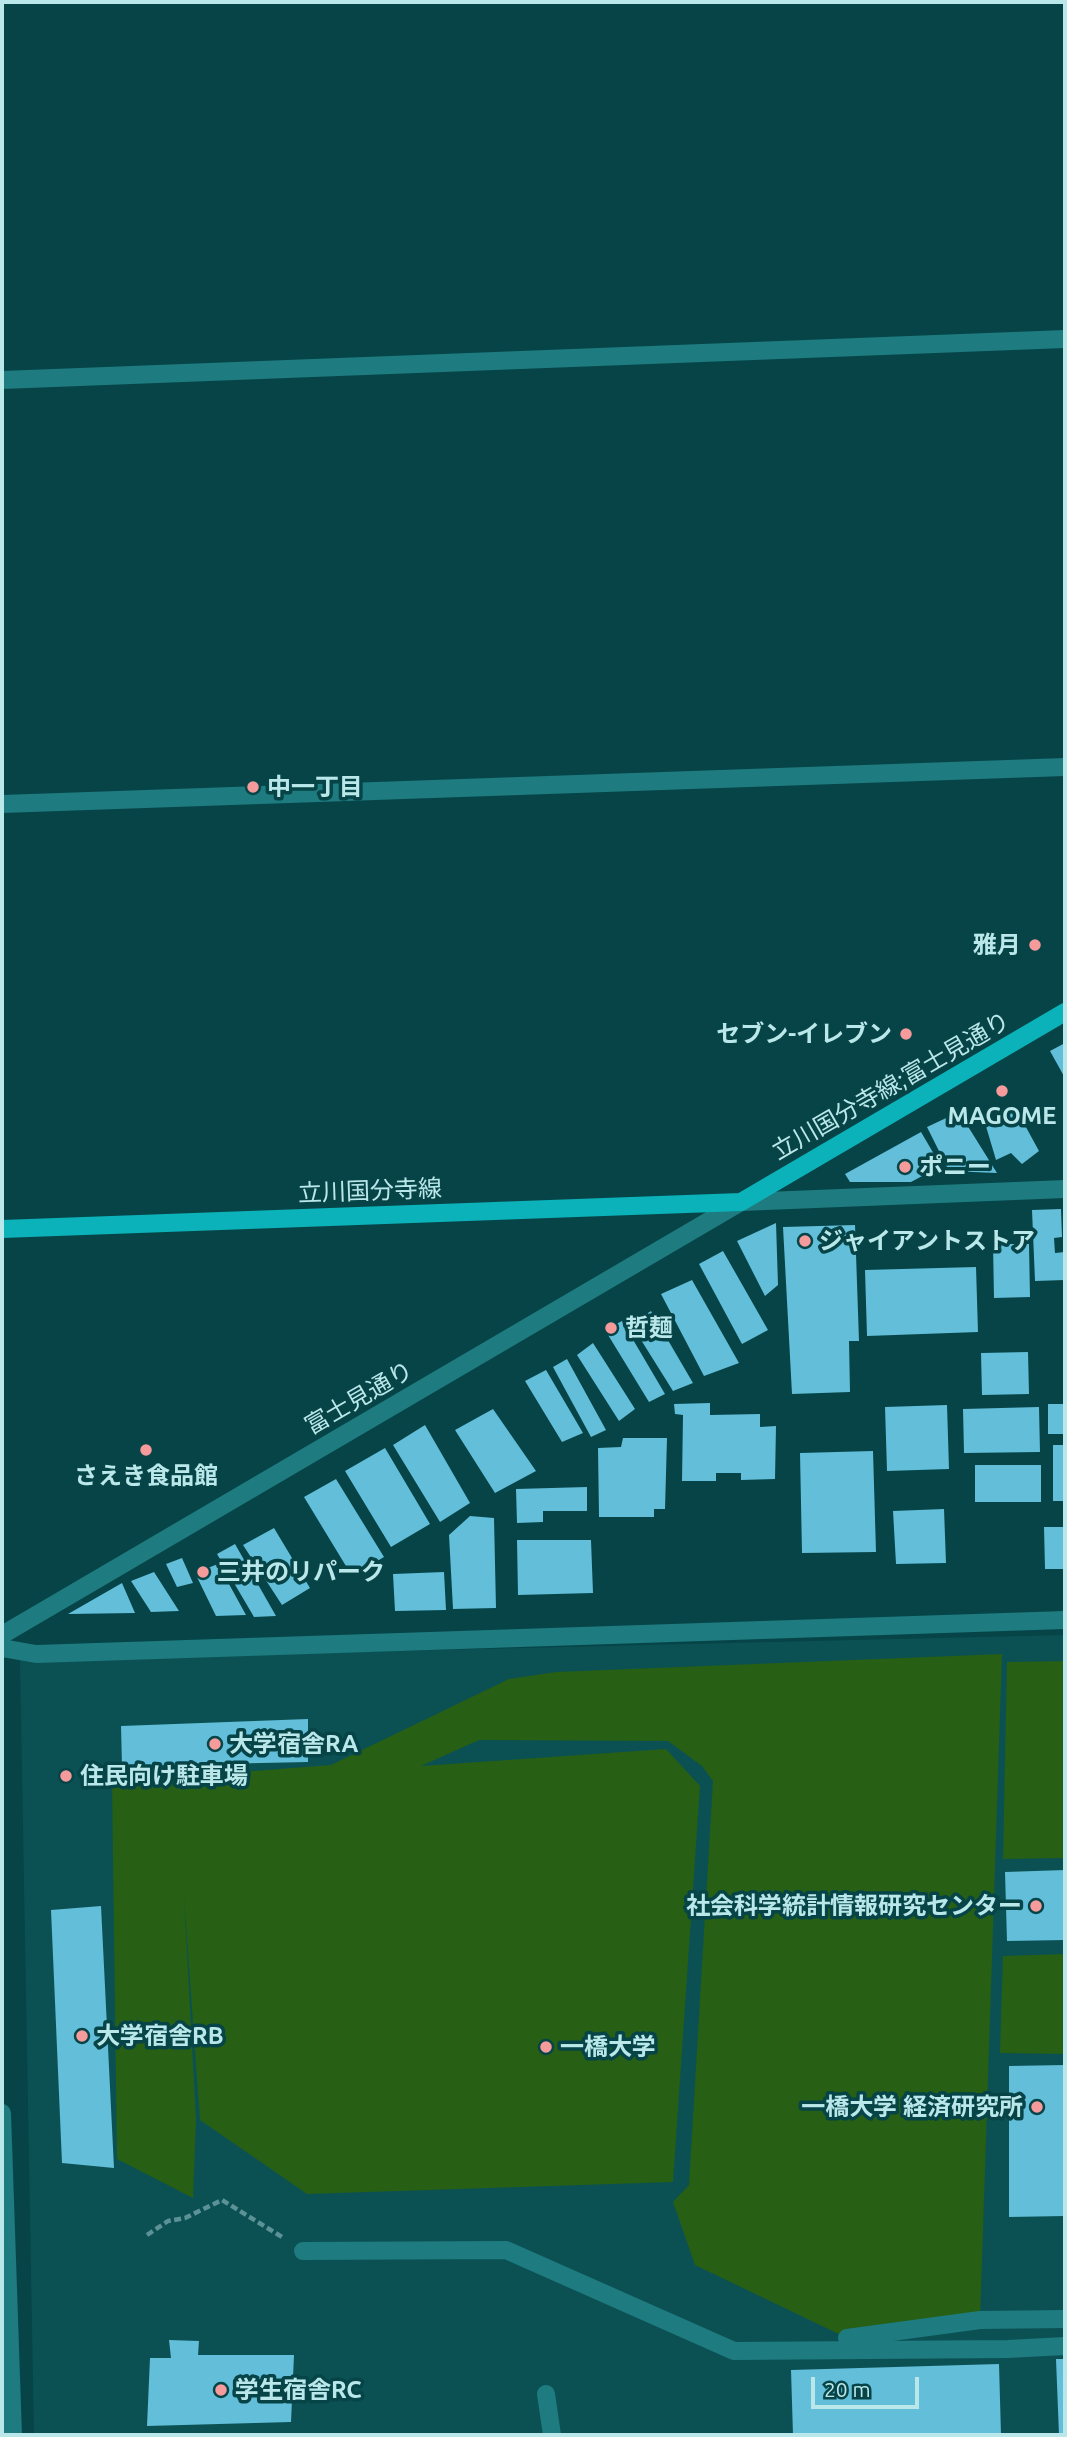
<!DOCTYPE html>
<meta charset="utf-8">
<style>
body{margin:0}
#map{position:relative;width:1067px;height:2437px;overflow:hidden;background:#064447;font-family:Ubuntu,sans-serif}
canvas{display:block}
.frame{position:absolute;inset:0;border:4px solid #bae8ea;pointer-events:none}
.scale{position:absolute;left:811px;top:2377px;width:108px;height:32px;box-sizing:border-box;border:4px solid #bae8ea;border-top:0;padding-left:9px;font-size:21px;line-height:24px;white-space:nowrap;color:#bae8ea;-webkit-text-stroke:5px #064447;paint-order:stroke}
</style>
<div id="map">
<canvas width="1067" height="2437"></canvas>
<div class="frame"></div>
<div class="scale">20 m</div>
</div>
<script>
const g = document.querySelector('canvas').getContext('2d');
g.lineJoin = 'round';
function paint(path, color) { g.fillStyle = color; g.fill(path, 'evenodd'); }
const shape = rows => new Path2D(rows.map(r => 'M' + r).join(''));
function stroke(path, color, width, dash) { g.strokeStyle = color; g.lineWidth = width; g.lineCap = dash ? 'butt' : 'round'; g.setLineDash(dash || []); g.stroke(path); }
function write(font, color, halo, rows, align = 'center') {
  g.font = font + ' Ubuntu,"Noto Sans JP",sans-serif'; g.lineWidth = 7; g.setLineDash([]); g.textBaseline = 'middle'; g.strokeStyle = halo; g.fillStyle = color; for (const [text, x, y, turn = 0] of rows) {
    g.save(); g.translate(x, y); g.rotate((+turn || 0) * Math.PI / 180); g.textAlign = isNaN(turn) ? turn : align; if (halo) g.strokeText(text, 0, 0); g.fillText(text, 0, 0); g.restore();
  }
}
paint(shape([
 [1065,1635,1065,2435,34,2435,20,1660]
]), '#0b5154');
paint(shape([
 [1002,1654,980,2320,847,2338,695,2265,673,2202,689,2185,713,1781,702,1766,668,1741,479,1740,421,1766,666,1749,700,1786,673,2182,307,2194,200,2120,184,1896,196,2119,193,2198,117,2159,112,1782,331,1765,509,1679,556,1672],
 [1065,1661,1065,1858,1003,1859,1007,1662],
 [1065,1954,1065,2054,1000,2053,1003,1956]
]), '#275f15');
paint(shape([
 [1065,1043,1065,1078,1050,1051],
 [1015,1107,1039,1151,1022,1164,1011,1153,996,1160,985,1123],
 [959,1112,997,1173,949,1171,927,1127],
 [921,1132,941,1166,911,1182,850,1182,845,1174],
 [1061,1209,1062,1237,1054,1238,1055,1253,1065,1252,1065,1280,1035,1281,1032,1210],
 [776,1223,778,1285,765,1296,737,1241],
 [855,1225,859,1341,849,1341,850,1392,792,1394,783,1227],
 [993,1244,1029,1244,1030,1297,994,1298],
 [723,1251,768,1330,742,1344,699,1264],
 [976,1267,978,1332,867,1336,865,1270],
 [692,1280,739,1363,704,1376,661,1294],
 [651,1311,693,1383,673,1391,631,1324],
 [622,1321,665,1394,649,1402,605,1330],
 [593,1343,635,1409,619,1421,577,1355],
 [1028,1352,1029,1394,982,1395,981,1353],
 [567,1359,606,1430,591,1437,553,1367],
 [546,1370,583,1433,562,1442,525,1381],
 [710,1403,710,1415,760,1414,760,1427,776,1426,775,1479,741,1480,741,1473,716,1473,716,1481,682,1481,683,1415,675,1414,674,1404],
 [1048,1404,1065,1404,1065,1434,1048,1434],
 [947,1405,949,1469,887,1471,885,1407],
 [1039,1407,1040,1452,964,1453,963,1409],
 [493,1409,536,1471,495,1493,455,1430],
 [425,1425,470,1503,440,1522,393,1445],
 [623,1438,667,1438,665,1509,654,1509,654,1517,599,1517,598,1448,621,1447],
 [1053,1445,1065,1445,1065,1501,1053,1501],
 [385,1448,430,1524,391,1547,345,1471],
 [873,1451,876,1552,802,1553,800,1453],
 [975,1465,1041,1465,1041,1502,975,1502],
 [336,1479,384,1557,352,1576,304,1497],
 [587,1487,587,1511,543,1511,543,1522,517,1523,516,1489],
 [944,1509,946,1563,896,1564,893,1511],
 [470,1516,494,1518,496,1608,453,1609,449,1535],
 [1044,1527,1065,1527,1065,1569,1045,1569],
 [274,1528,310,1588,282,1605,243,1545],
 [517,1540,591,1540,593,1593,518,1595],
 [235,1544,276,1616,254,1617,217,1554],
 [182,1558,193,1583,177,1587,166,1564],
 [218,1564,246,1615,216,1616,195,1573],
 [154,1572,179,1611,151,1612,131,1581],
 [444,1572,446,1610,395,1611,393,1574],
 [122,1583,135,1613,68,1614],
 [308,1719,308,1762,122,1766,121,1726],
 [1065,1870,1065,1940,1007,1941,1005,1872],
 [101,1906,114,2168,62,2163,51,1910],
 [1065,2065,1065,2216,1009,2217,1009,2066],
 [169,2340,199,2341,198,2355,294,2355,291,2422,147,2426,150,2358,171,2358],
 [1056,2359,1065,2359,1065,2435,1059,2435],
 [999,2364,1001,2435,793,2435,791,2370]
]), '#62bed9');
stroke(shape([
 [147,2235,168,2221,185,2218,222,2200,282,2237]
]), '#5c9295', 4.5, [7, 3.5]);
stroke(shape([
 [2,380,1065,339],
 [2,804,1065,767],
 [2,1635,741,1202,1065,1189],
 [2,1648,36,1654,1065,1620],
 [2,2113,13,2435],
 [303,2251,506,2250,734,2351,1008,2349,1065,2346],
 [847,2338,980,2320,1065,2319],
 [546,2394,552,2435]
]), '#1e7b7f', 18);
stroke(shape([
 [2,1229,741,1202,1065,1012]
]), '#0bb2b9', 18);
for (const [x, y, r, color] of [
 [253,787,7,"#f59b9c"],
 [1035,945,7,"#f59b9c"],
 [906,1034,7,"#f59b9c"],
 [1002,1091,7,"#f59b9c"],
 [905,1167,7,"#f59b9c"],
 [805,1241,7,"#f59b9c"],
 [611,1328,7,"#f59b9c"],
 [146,1450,7,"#f59b9c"],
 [203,1572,7,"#f59b9c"],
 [215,1744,7,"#f59b9c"],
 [66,1776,7,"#f59b9c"],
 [1036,1906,7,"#f59b9c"],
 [82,2036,7,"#f59b9c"],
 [546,2047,7,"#f59b9c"],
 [1037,2107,7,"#f59b9c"],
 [221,2390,7,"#f59b9c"]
]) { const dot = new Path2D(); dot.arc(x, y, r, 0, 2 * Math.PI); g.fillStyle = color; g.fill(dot); stroke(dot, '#064447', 2.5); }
write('bold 24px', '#bae8ea', '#064447', [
 ["中一丁目",267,787],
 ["雅月",1021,945,"right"],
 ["セブン-イレブン",892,1034,"right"],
 ["MAGOME",1002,1116,"center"],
 ["ポニー",919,1167],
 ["ジャイアントストア",819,1241],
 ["哲麺",625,1328],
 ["さえき食品館",146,1476,"center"],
 ["三井のリパーク",217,1572],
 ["大学宿舎RA",229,1744],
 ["住民向け駐車場",80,1776],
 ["社会科学統計情報研究センター",1022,1906,"right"],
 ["大学宿舎RB",96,2036],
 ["一橋大学",560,2047],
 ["一橋大学 経済研究所",1023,2107,"right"],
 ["学生宿舎RC",235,2390]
], 'left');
write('24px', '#bae8ea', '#064447', [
 ["立川国分寺線;富士見通り",891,1086,-30],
 ["立川国分寺線",370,1191,-2],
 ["富士見通り",359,1398,-30]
]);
</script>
